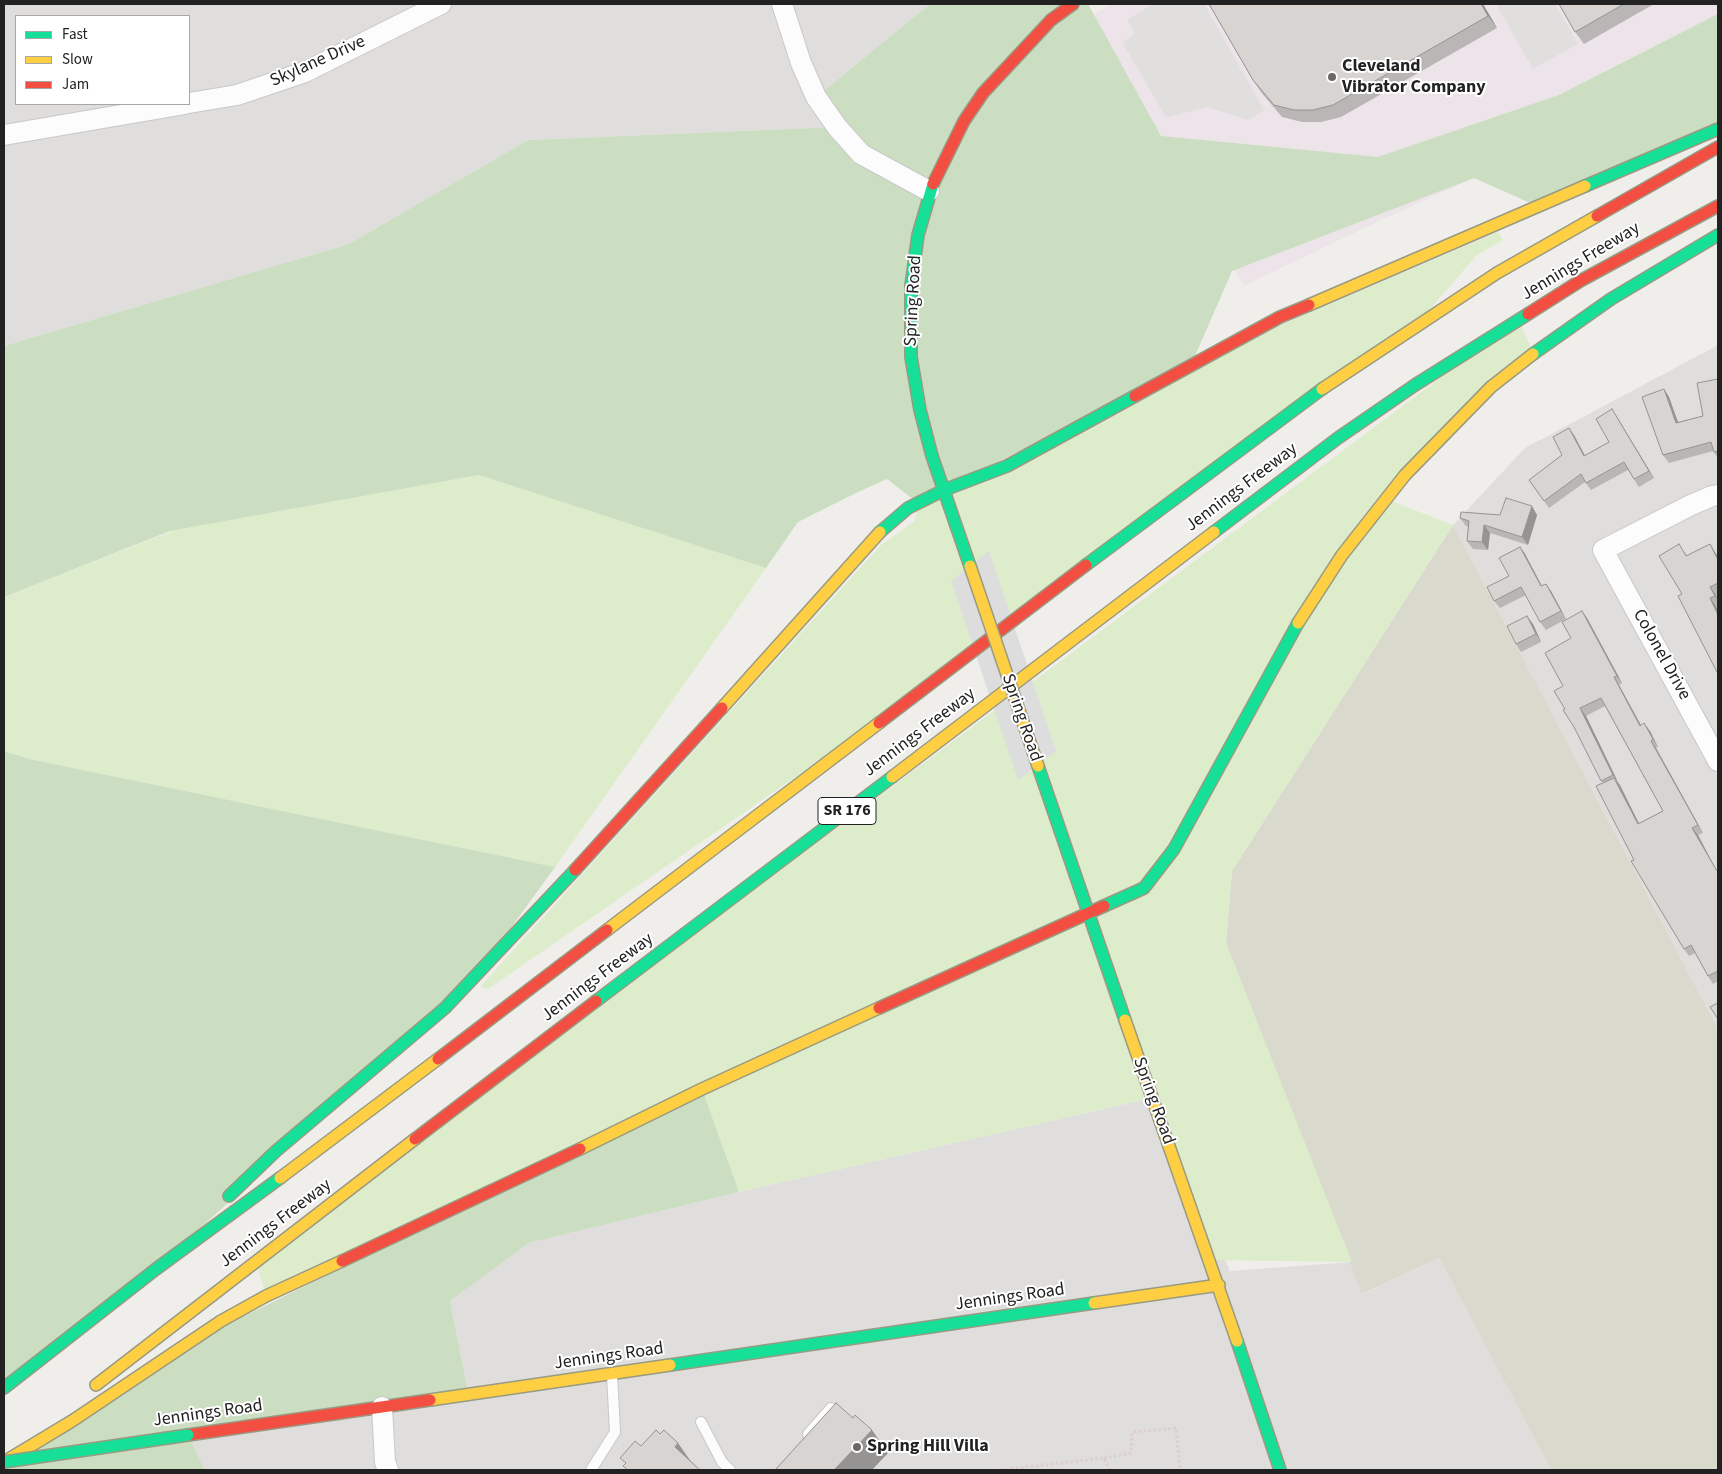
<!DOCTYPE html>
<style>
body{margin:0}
#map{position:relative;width:1722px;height:1474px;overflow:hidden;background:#f0eeeb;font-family:"Source Sans 3",sans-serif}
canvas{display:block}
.frame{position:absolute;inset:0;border:5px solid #222;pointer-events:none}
.legend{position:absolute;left:15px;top:15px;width:175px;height:90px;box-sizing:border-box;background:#fff;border:1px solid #a7a7a7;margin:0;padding:6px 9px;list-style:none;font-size:15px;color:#222}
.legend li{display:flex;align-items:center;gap:10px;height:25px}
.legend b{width:25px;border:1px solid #a7a7a7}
</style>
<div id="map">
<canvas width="1722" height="1474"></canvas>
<div class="frame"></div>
<ul class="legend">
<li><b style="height:6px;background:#16e098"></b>Fast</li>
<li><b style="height:6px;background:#ffcf43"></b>Slow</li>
<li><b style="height:6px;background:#f24e42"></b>Jam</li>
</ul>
</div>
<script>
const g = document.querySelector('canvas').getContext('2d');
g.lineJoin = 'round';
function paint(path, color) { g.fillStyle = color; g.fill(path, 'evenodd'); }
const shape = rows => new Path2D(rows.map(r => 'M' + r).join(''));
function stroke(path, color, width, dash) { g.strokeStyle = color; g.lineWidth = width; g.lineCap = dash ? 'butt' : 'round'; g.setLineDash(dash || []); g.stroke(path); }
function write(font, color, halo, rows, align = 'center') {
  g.font = font + ' "Source Sans 3",sans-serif'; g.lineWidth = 4; g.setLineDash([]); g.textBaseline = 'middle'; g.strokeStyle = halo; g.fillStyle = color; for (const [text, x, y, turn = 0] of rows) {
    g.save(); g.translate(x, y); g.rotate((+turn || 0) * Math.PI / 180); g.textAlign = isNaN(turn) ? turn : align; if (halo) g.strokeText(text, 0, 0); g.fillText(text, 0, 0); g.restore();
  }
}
paint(shape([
 [4,4,930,4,816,97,837,127,528,140,349,244,4,346],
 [16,16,189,16,189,104,16,104],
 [1718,345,1718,1029,1453,525,1525,448],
 [1152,1098,1230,1271,1352,1262,1363,1294,1439,1258,1551,1470,205,1470,188,1435,469,1394,450,1301,529,1243,739,1192]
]), '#dfdedc');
paint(shape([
 [1111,4,1718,4,1718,67,1375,223,1244,286,1093,15]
]), '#ede4e9');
paint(shape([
 [1453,525,1718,1029,1718,1470,1551,1470,1439,1258,1362,1294,1226,943,1232,871]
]), '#d9d9cd');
paint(shape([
 [1498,232,1503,240,1476,256,1416,325,926,687,488,989,480,987,881,545,915,521,918,503,1192,363],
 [1518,320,1534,353,1386,499,1453,525,1232,871,1226,943,1352,1262,1210,1260,1152,1098,739,1192,702,1089,266,1296,256,1261],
 [479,475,766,568,555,867,29,759,4,751,4,597,175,530]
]), '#ddeccb');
paint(shape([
 [930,4,1088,4,1161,136,1378,157,1559,95,1718,14,1718,129,1537,206,1474,178,1232,271,1192,363,918,503,887,479,856,493,798,522,766,568,479,475,170,531,4,597,4,346,349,244,528,140,836,127,816,97],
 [4,751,29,759,555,867,479,972,156,1269,4,1388],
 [702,1089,739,1192,529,1243,450,1301,469,1395,188,1435,205,1470,4,1470,176,1350]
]), '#cbdec1');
paint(shape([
 [1153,4,1207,4,1205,5,1264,110,1248,120,1207,107,1169,117,1165,116,1122,42,1135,34,1127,20],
 [1496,4,1555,4,1578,44,1533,69]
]), '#e0dfde');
paint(shape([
 [989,551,1056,751,1018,780,951,581]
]), '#dedddd');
const lane = shape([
 [701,1422,722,1462,730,1470],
 [808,1434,831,1408],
 [591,1470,615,1432,612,1375]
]);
const street = shape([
 [782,4,801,63,816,97,837,127,861,154,929,191],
 [189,103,237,95,305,72,441,4],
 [4,135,185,104],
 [1718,495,1712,496,1691,505,1603,550,1718,761],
 [382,1407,385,1462,388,1470]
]);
const fast = shape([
 [933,184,918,235,911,286,911,357,920,410,932,456,970,566],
 [1585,186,1718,129],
 [1533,354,1611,299,1718,235],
 [880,532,908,508,944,490,1007,466,1135,396],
 [1214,532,1338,438,1415,385,1528,314],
 [1086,565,1322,389],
 [1038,766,1125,1020],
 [1104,906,1144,888,1174,849,1298,623],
 [596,1001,892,777],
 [229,1196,276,1151,445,1008,575,870],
 [1237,1341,1280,1470],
 [670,1365,1094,1303],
 [4,1388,156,1269,280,1178]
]);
const slow = shape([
 [1309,305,1585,186],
 [1322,389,1497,273,1597,216],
 [1298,623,1342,555,1405,475,1491,387,1533,354],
 [722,708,880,532],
 [892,777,1214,532],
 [607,930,879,723],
 [1125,1020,1237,1341],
 [580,1149,702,1089,879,1008],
 [280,1178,438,1059],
 [1094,1303,1219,1285],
 [96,1385,415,1139],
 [430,1400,670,1365],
 [4,1462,72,1421,221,1321,266,1296,342,1261]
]);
const jam = shape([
 [933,184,964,121,983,93,1051,20,1073,4],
 [1597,216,1718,147],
 [1528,314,1580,281,1718,206],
 [1135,396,1280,317,1309,305],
 [879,723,1086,565],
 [575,870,722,708],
 [879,1008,1104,906],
 [438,1059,607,930],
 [415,1139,596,1001],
 [342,1261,580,1149],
 [188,1435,430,1400]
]);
stroke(lane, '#c9c8c7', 12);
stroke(street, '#c9c8c7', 22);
stroke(fast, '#999a82', 14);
stroke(slow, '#999a82', 14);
stroke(jam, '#999a82', 14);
stroke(shape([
 [1104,1458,1131,1453,1132,1432,1176,1428,1180,1470],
 [1001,1470,1104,1458,1110,1470]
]), '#dccecd', 3, [2.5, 2.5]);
stroke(lane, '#fdfcfc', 10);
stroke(street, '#fdfcfc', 20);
stroke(fast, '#16e098', 11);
stroke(slow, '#ffcf43', 11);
stroke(jam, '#f24e42', 11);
const fastBridge = shape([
 [4,1462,188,1435]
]);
const slowBridge = shape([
 [970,566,1038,766]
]);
stroke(fastBridge, '#999a82', 14, []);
stroke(slowBridge, '#999a82', 14, []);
stroke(fastBridge, '#16e098', 11);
stroke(slowBridge, '#ffcf43', 11);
paint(shape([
 [1209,4,1483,4,1497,28,1341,117,1321,122,1302,122,1282,117,1261,92,1253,80],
 [1559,4,1654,4,1584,44,1575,32],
 [1718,379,1718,458,1713,451,1669,463,1663,455,1664,389,1669,397,1678,422,1703,416],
 [1617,417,1654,478,1639,487,1628,470,1591,490,1585,482,1549,508,1529,480,1562,455,1574,435,1584,456,1609,442],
 [1500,515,1537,515,1528,545,1490,533,1488,550,1473,549,1467,541,1468,527,1466,526,1460,518],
 [1710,544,1718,557,1718,594,1716,595,1718,599,1718,605,1716,606,1682,594,1685,552,1687,556],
 [1520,547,1525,554,1542,586,1551,591,1566,619,1546,630,1540,622,1526,595,1500,608,1494,601,1509,576],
 [1587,618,1622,683,1619,685,1641,725,1650,731,1658,747,1656,748,1703,833,1698,835,1717,871,1718,870,1718,981,1713,984,1708,976,1695,953,1689,956,1684,949,1634,860,1603,783,1565,709,1563,686,1571,638],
 [1605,706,1663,811,1639,823,1618,783,1586,716],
 [1533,624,1541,642,1521,652,1516,644]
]), '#b9b6b5');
paint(shape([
 [1481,4,1483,4,1497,28,1488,16],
 [1664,389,1669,397,1681,431,1676,423],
 [1612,409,1617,417,1654,478,1649,471],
 [1569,428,1574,435,1589,463,1584,456],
 [1532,506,1537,515,1528,545,1522,537],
 [1484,525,1490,533,1488,550,1482,542],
 [1710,544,1718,557,1718,560],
 [1520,547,1525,554,1546,594,1541,586],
 [1546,584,1551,591,1566,619,1561,611],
 [1710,587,1716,595,1718,600,1715,596],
 [1710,598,1716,606,1718,611,1718,615],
 [1582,611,1587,618,1622,683,1617,676],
 [1527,616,1533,624,1541,642,1536,634],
 [1614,677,1619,685,1645,733,1640,726],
 [1580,708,1586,716,1618,782,1613,775],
 [1644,723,1650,731,1658,747,1653,739],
 [1651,741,1656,748,1703,833,1698,825],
 [1614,778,1620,785,1643,832,1638,824],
 [1692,828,1698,835,1718,874],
 [872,1430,888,1453,872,1470,834,1470],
 [678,1443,694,1466,675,1447]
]), '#969493');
const building = shape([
 [1209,4,1481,4,1488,16,1333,105,1313,110,1294,110,1274,105,1253,80,1209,4],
 [1559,4,1624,4,1575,32,1559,4],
 [1718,379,1718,451,1714,452,1711,442,1663,455,1642,397,1664,389,1676,423,1703,416,1697,383,1718,379],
 [1612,409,1649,471,1634,479,1624,462,1586,483,1581,474,1544,501,1529,480,1562,455,1553,437,1569,428,1584,456,1609,442,1596,419,1612,409],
 [1506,498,1532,506,1522,537,1484,525,1482,542,1467,541,1469,521,1460,518,1461,512,1500,515,1506,498],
 [1679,544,1686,556,1710,544,1718,560,1718,583,1710,587,1715,596,1710,598,1718,615,1718,674,1678,596,1682,594,1659,556,1679,544],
 [1520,547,1541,586,1546,584,1561,611,1540,622,1521,587,1494,601,1487,587,1509,576,1499,558,1520,547],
 [1582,611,1617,676,1614,677,1640,726,1644,723,1653,739,1651,741,1698,825,1692,828,1717,871,1718,870,1718,971,1708,976,1691,945,1684,949,1631,861,1634,860,1596,786,1614,778,1638,824,1663,811,1601,698,1580,708,1613,775,1601,781,1574,727,1563,710,1565,709,1554,691,1563,686,1545,653,1571,638,1562,622,1582,611],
 [1527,616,1536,634,1516,644,1507,626,1527,616],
 [1718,1003,1718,1019,1710,1007,1718,1003],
 [836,1403,853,1418,855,1415,872,1430,834,1470,775,1470,836,1403],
 [656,1430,660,1434,664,1430,678,1443,675,1447,700,1470,628,1470,623,1466,626,1463,620,1458,635,1441,641,1446,656,1430]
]);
paint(building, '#d7d4d2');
stroke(building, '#969493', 1);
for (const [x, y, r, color] of [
 [1332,77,5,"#6a6968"],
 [857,1447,5,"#6a6968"]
]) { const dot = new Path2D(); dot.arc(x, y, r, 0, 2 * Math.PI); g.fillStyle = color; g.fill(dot); stroke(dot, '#fff', 2); }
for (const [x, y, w] of [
 [847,811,58]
]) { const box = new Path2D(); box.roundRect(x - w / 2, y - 13.5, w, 27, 4); g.fillStyle = '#fff'; g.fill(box); stroke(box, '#222', 1); }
write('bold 16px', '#222', null, [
 ["SR 176",847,811]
]);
write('18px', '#222', '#fff', [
 ["Skylane Drive",318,62,-24],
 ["Jennings Freeway",1581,262,-31],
 ["Spring Road",914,301,-87],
 ["Jennings Freeway",1242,488,-37],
 ["Colonel Drive",1661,655,61],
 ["Spring Road",1021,718,71],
 ["Jennings Freeway",920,733,-37],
 ["Jennings Freeway",598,978,-37],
 ["Spring Road",1153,1101,70],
 ["Jennings Freeway",276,1224,-37],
 ["Jennings Road",1010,1298,-8],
 ["Jennings Road",609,1357,-8],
 ["Jennings Road",208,1414,-8]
]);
write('bold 18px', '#222', '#fff', [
 ["Cleveland",1342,67],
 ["Vibrator Company",1342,88],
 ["Spring Hill Villa",867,1447]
], 'left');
</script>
